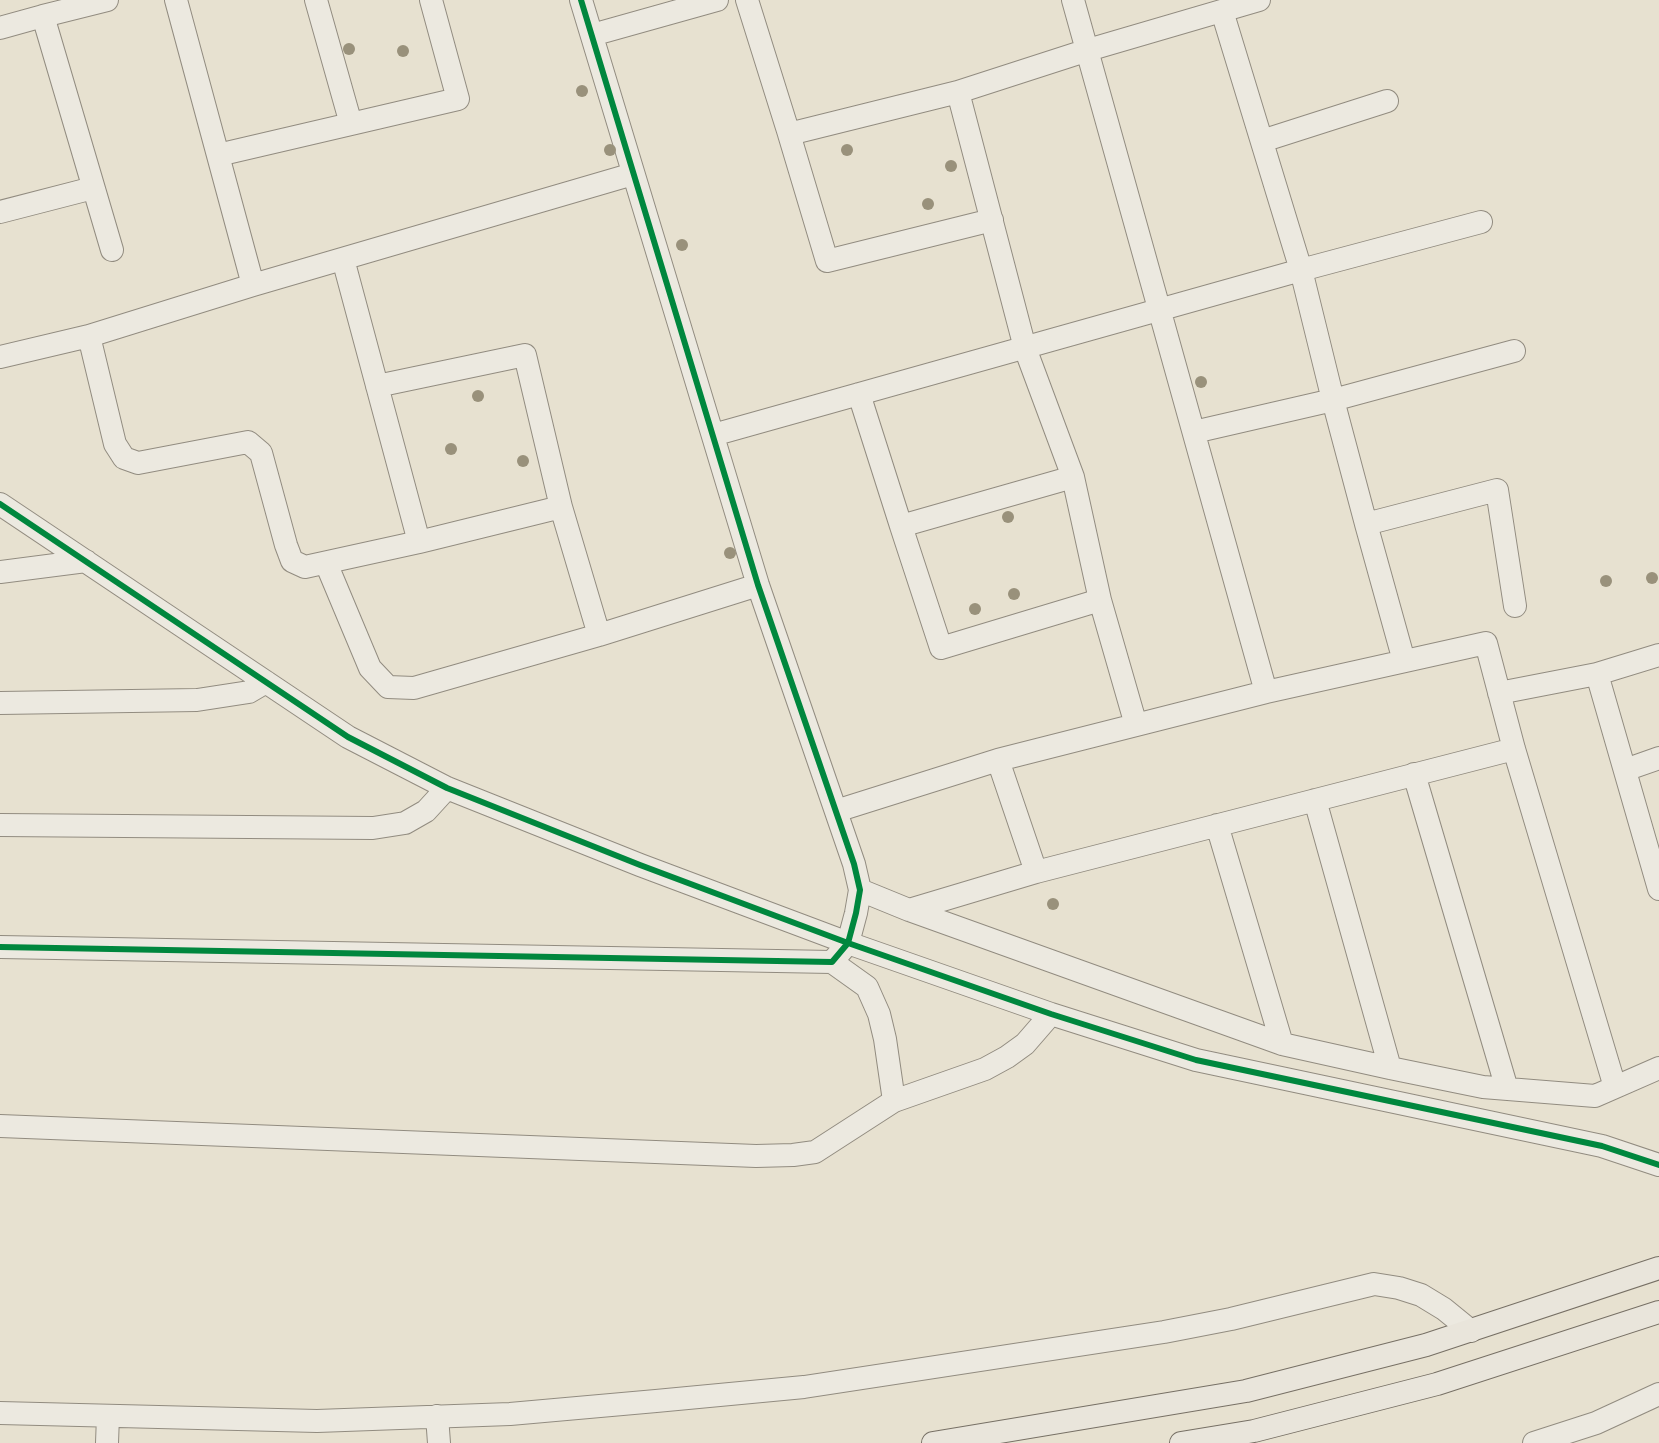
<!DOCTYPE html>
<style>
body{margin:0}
canvas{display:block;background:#e7e1d0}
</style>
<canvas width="1659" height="1443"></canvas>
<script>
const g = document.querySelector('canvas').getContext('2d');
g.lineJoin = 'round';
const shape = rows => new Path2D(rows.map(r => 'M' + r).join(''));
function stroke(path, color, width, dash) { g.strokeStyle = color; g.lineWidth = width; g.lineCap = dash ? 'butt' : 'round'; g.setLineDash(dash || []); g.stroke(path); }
const street = shape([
 [176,0,253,285],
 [316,0,351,124],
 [747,0,789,134,958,92,1025,348,1073,477],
 [1073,0,1266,692],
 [1222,11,1301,270,1481,222],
 [43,16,107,0],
 [0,28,43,16,112,250],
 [592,35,717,0],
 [958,92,1088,50,1259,0],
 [789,134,827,261,992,220],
 [1262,141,1387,101],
 [218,155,458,99,431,0],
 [0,212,93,188],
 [343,259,419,542,561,507,525,355,377,386],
 [89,336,115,444,124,458,138,463,248,442,261,453,286,545,292,561,305,567,419,542],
 [0,357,89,336,253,285,633,174],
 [859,394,901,526,1073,477,1100,600,941,648,901,526],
 [1194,432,1333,400,1366,524,1497,490,1515,606],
 [713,435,1301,270,1333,400,1514,351],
 [0,504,348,737,447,788,640,865,848,943,1051,1014,1196,1060,1602,1146,1659,1165],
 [561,507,599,635],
 [1366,524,1404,661],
 [326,563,370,668,388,687,414,688,599,635,758,585],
 [0,572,86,561],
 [1100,600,1136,725],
 [1597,674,1659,889],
 [1499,693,1597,674,1659,655],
 [0,703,197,700,249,692,266,682],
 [998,760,1036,872,1514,749],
 [1625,770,1659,758],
 [1414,774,1507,1089],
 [1315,800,1390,1068],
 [836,811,998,760,1266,692,1486,643,1514,749,1615,1087],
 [0,825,373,828,405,823,426,811,447,788],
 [1217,825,1282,1044],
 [860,890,909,910,1282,1044,1390,1068,1483,1087,1595,1096,1659,1068],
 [909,910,1036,872],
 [0,947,832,962,848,943,856,913,860,890,854,864,758,585,581,0],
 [832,962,867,987,879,1014,885,1039,894,1101],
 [0,1126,756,1156,793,1155,815,1152,894,1101,985,1069,1007,1057,1025,1044,1051,1014],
 [0,1413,317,1421,510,1414,656,1401,804,1387,1164,1332,1231,1319,1374,1284,1399,1288,1421,1295,1444,1309,1471,1331],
 [437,1416,439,1443],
 [107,1443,108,1416],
 [1534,1443,1596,1423,1659,1394]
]);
const primary = shape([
 [933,1443,1246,1391,1426,1345,1659,1268],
 [1181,1443,1254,1431,1437,1384,1659,1312]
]);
stroke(street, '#928c80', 24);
stroke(primary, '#777065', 24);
stroke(street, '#ece9e0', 22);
stroke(primary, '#e9e5db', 22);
stroke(shape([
 [0,504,348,737,447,788,640,865,848,943,1051,1014,1196,1060,1602,1146,1659,1165],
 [0,947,832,962,848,943,856,913,860,890,854,864,758,585,581,0]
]), '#00873e', 6);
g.fillStyle = '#99917b';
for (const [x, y] of [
 [349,49],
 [403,51],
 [582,91],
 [610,150],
 [847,150],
 [951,166],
 [928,204],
 [682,245],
 [1201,382],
 [478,396],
 [451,449],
 [523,461],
 [1008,517],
 [730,553],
 [1652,578],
 [1606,581],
 [1014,594],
 [975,609],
 [1053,904]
]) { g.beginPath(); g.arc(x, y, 6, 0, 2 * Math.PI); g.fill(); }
</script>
